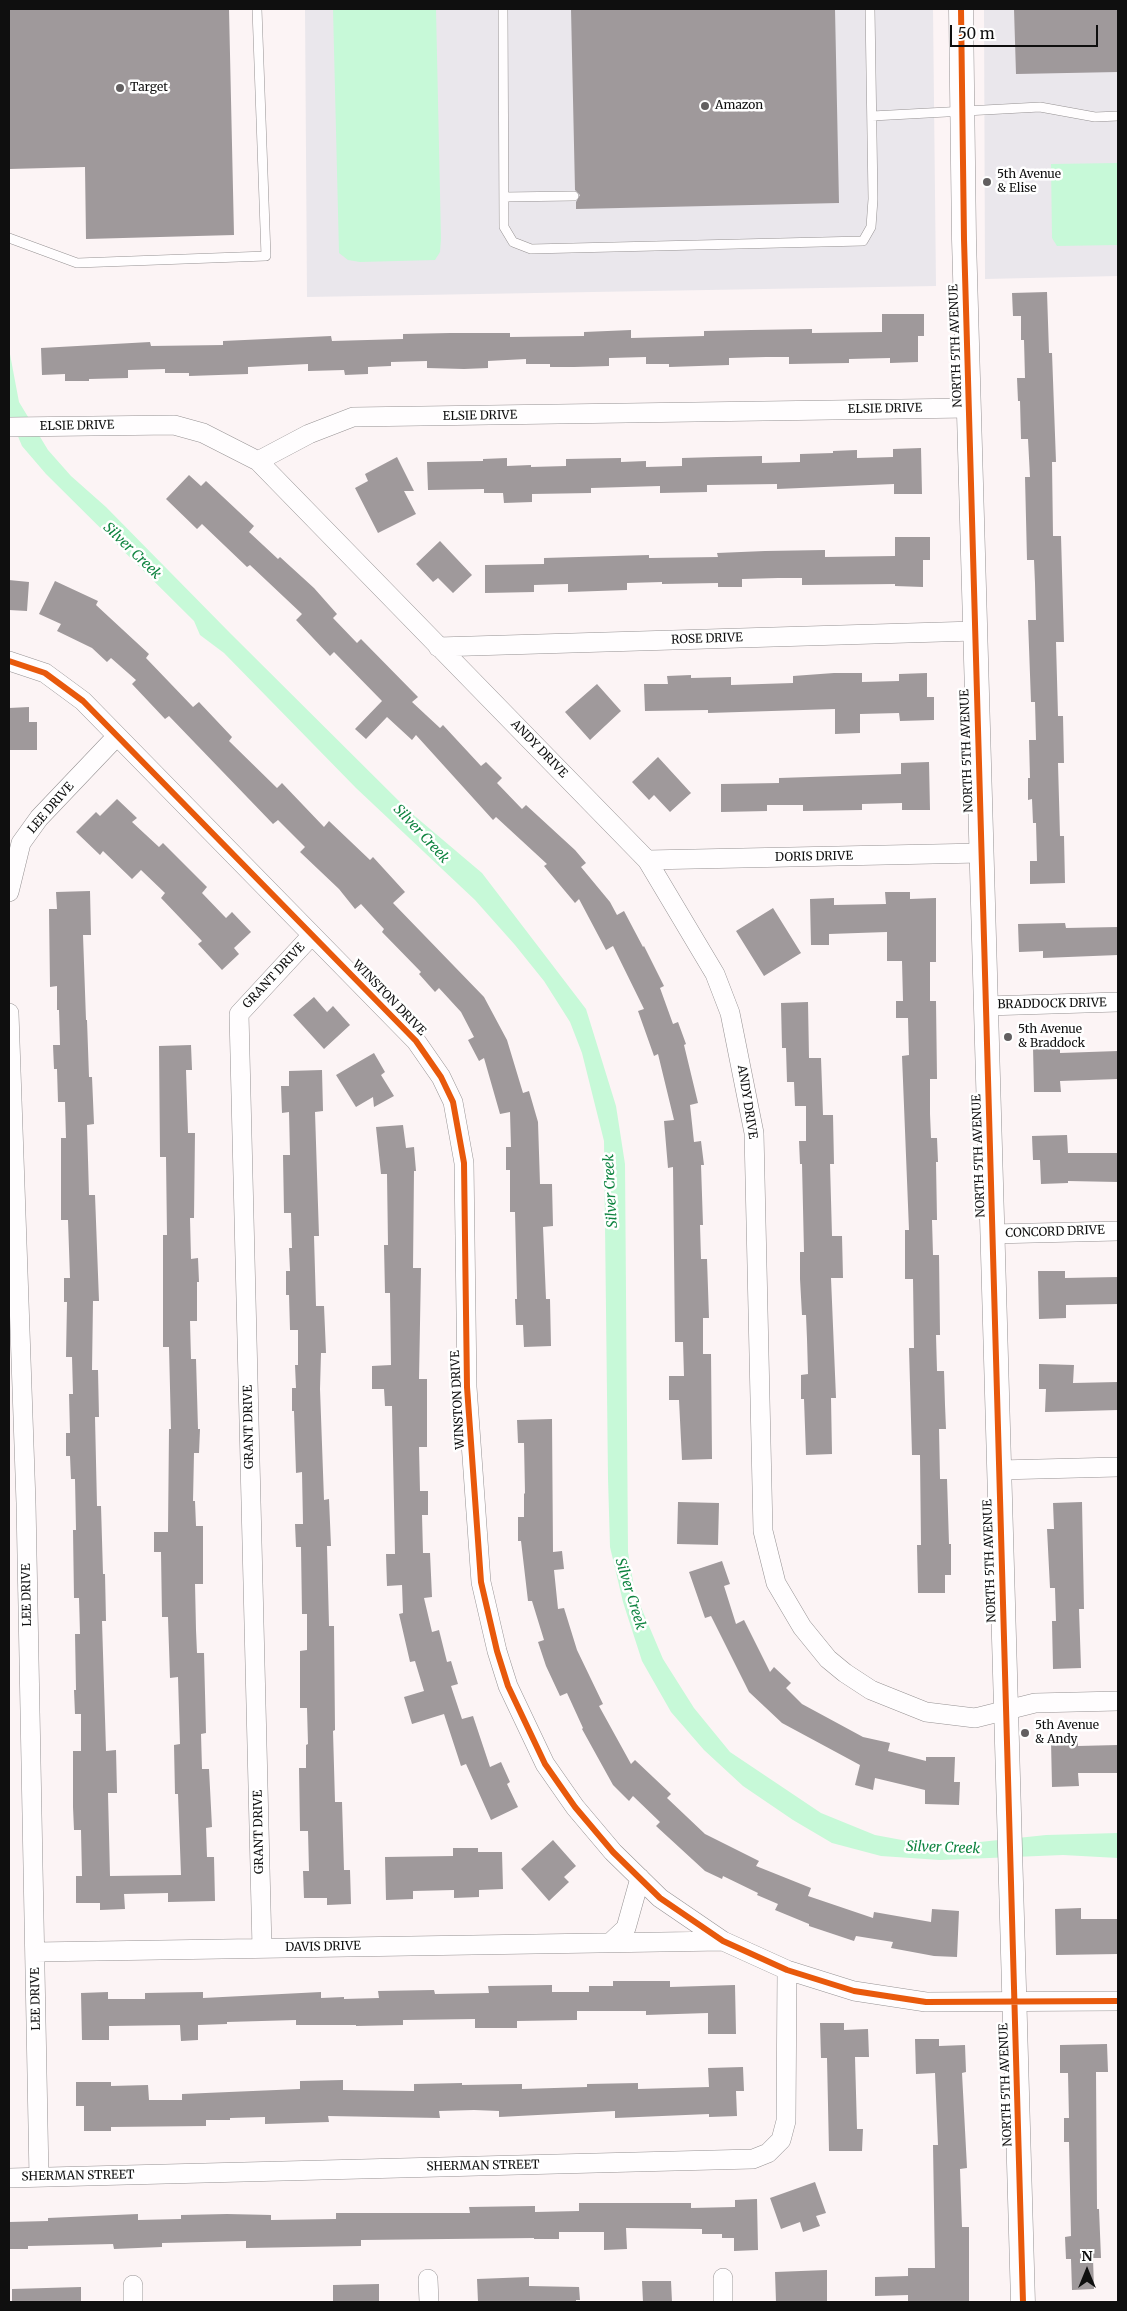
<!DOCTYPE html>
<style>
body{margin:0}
#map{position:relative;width:1127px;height:2311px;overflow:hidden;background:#fcf4f5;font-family:Merriweather,serif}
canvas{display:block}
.frame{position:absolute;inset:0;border:10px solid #0f0f0f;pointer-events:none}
.north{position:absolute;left:1062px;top:2246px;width:50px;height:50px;-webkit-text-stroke:4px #fff;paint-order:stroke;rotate:0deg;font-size:14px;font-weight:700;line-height:20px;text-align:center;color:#0f0f0f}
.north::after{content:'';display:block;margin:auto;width:18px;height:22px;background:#0f0f0f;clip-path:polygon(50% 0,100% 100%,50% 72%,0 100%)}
.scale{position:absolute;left:950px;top:25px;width:148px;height:22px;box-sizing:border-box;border:2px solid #0f0f0f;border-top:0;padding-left:6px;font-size:15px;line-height:18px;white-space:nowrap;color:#0f0f0f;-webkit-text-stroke:4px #fff;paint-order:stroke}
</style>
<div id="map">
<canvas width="1127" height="2311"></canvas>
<div class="frame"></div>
<div class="north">N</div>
<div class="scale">50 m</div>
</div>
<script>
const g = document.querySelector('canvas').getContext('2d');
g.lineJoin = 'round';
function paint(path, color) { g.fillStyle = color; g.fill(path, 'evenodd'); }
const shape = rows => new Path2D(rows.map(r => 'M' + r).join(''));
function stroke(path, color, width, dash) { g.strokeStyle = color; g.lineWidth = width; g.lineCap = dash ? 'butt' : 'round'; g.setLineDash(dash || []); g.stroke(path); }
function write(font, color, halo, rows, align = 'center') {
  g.font = font + ' Merriweather,serif'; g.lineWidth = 5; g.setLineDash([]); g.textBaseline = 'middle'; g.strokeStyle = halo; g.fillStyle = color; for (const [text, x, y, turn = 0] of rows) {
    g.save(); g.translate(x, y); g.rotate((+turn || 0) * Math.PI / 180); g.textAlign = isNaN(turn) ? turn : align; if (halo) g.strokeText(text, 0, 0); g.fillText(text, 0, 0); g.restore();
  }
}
paint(shape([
 [305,9,933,9,936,286,307,297],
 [984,9,1118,9,1118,276,985,279]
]), '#eae7ec');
paint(shape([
 [333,9,436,9,441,239,440,252,435,260,360,262,348,260,339,253],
 [1118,163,1118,245,1057,246,1052,238,1051,164],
 [9,349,19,402,48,450,71,476,106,507,231,634,410,812,482,873,586,1009,616,1106,625,1164,628,1552,635,1593,663,1659,694,1708,730,1752,821,1813,875,1835,918,1843,961,1844,1046,1835,1118,1833,1118,1858,1063,1855,940,1860,881,1856,832,1843,793,1820,743,1786,704,1750,671,1712,642,1661,623,1602,610,1547,608,1478,604,1141,582,1053,570,1022,544,981,515,945,475,900,356,788,224,653,200,635,194,621,46,474,22,446,9,415]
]), '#c7f9d8');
paint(shape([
 [9,9,229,9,234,235,86,239,85,167,9,169],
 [571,9,835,9,839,203,576,209,576,202,580,195,575,190],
 [1014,9,1118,9,1118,72,1016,74],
 [1047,292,1049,353,1052,353,1056,462,1052,462,1053,536,1061,536,1064,642,1056,642,1058,716,1063,716,1064,763,1058,763,1060,836,1064,836,1065,883,1030,884,1030,861,1037,861,1036,823,1033,823,1032,799,1028,800,1028,778,1030,778,1029,740,1036,740,1035,702,1031,702,1028,620,1036,620,1035,583,1034,560,1027,560,1025,477,1030,477,1028,439,1021,439,1020,401,1018,401,1017,378,1025,378,1024,340,1021,340,1021,316,1013,316,1012,293],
 [882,314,924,314,924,336,918,336,918,362,890,363,890,358,849,359,849,363,789,364,789,357,766,357,729,358,729,365,669,367,669,364,646,364,646,357,609,358,609,366,574,367,550,367,550,364,526,364,526,359,488,361,488,368,464,369,427,368,427,361,391,362,391,366,368,367,368,374,345,375,344,370,308,371,308,364,248,367,248,374,189,376,189,373,165,373,165,369,128,370,128,378,89,379,89,381,65,381,65,374,42,375,41,348,150,342,151,346,223,345,223,341,331,336,332,341,403,339,403,334,450,333,510,333,510,337,584,336,584,332,631,330,631,338,704,336,704,331,751,330,812,329,812,333,882,332],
 [921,448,922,494,894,494,894,484,777,489,777,484,707,485,707,492,660,493,660,486,591,488,591,493,532,494,532,502,504,503,503,493,484,493,484,489,428,490,427,462,483,461,483,459,507,458,507,466,531,465,531,467,566,466,566,459,621,458,621,462,646,461,646,467,682,466,682,458,717,457,762,456,762,463,800,462,800,454,833,453,833,451,857,450,857,458,893,457,893,449],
 [397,457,414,491,404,491,416,514,378,533,355,488,368,481,365,474],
 [189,475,201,486,206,481,254,526,249,532,278,559,280,557,314,588,337,614,333,618,357,643,361,639,418,697,412,702,440,728,443,725,481,766,486,762,502,778,497,783,522,809,526,805,575,850,586,863,581,867,610,902,617,915,624,911,643,947,644,946,664,986,660,988,673,1024,678,1022,686,1044,684,1045,698,1103,690,1105,694,1142,701,1141,704,1165,701,1165,703,1225,700,1225,701,1259,707,1259,709,1318,703,1318,703,1354,711,1354,712,1459,682,1460,679,1400,669,1400,669,1376,684,1376,683,1342,675,1342,673,1167,668,1168,664,1121,674,1120,658,1054,654,1056,638,1011,644,1009,613,946,606,950,579,899,575,903,544,866,547,864,496,817,493,820,416,735,412,740,387,717,366,739,355,729,382,701,334,652,330,656,296,620,302,614,250,565,247,567,202,524,197,529,166,499],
 [895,537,930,537,930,560,923,560,923,587,895,586,895,584,802,585,802,578,778,578,742,579,742,587,718,587,718,583,662,584,662,582,627,583,627,590,568,592,568,584,534,585,534,592,485,593,485,565,544,564,544,558,649,555,649,558,718,557,717,553,765,551,825,550,825,557,895,556],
 [440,541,472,575,453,593,438,578,433,582,416,564],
 [9,580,29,582,27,611,9,610],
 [55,581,98,601,96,605,149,654,146,658,193,707,199,702,232,737,229,741,277,788,282,783,324,827,329,821,370,860,373,857,405,892,393,903,484,997,507,1040,523,1093,529,1091,538,1122,540,1184,552,1184,553,1226,543,1227,546,1299,550,1299,551,1346,524,1347,523,1325,516,1325,515,1299,517,1299,515,1212,510,1212,510,1170,506,1170,506,1147,511,1147,510,1112,500,1114,484,1058,479,1061,468,1040,474,1037,461,1012,439,988,435,992,419,974,421,972,382,932,384,929,361,904,355,909,339,889,300,852,305,847,278,820,273,824,169,716,165,719,132,684,136,680,111,658,107,662,92,648,57,631,61,624,39,614],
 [834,673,862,673,862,682,899,681,899,674,927,673,927,697,934,697,934,720,900,721,899,713,860,714,860,733,835,734,835,709,708,713,708,710,645,711,644,684,668,684,667,676,691,675,691,678,731,677,731,685,793,683,793,676],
 [597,684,621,711,590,740,565,712],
 [29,707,29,722,37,722,37,750,9,750,9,708],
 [658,757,691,793,670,812,654,795,649,800,632,782],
 [929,762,930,810,902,810,902,803,862,804,862,810,803,811,803,805,767,805,767,811,721,812,721,784,779,783,779,778,901,774,901,763],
 [117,799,137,818,132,822,159,847,163,843,207,887,202,893,226,918,232,912,251,932,234,948,239,954,222,970,198,944,202,941,161,898,165,893,141,870,132,879,103,851,100,855,76,832,96,812,100,816],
 [90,891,91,935,83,935,86,1020,87,1020,89,1077,92,1077,94,1124,87,1125,89,1195,95,1195,99,1301,93,1301,92,1370,98,1370,99,1417,95,1417,97,1506,101,1506,103,1574,105,1574,106,1621,102,1621,106,1751,116,1750,117,1793,108,1793,110,1876,181,1875,178,1794,175,1794,174,1745,180,1744,178,1677,170,1678,168,1617,162,1617,161,1552,154,1552,154,1532,168,1532,169,1429,171,1429,169,1347,163,1347,163,1235,167,1235,166,1157,160,1157,159,1046,191,1045,192,1070,186,1070,188,1133,195,1133,194,1218,190,1218,191,1259,198,1258,199,1282,197,1282,197,1321,190,1321,191,1359,196,1359,198,1429,200,1429,199,1453,194,1453,193,1501,195,1501,196,1526,203,1526,203,1584,195,1584,196,1630,197,1653,204,1653,206,1733,201,1734,202,1769,209,1769,212,1827,206,1828,207,1857,214,1857,215,1901,168,1902,168,1893,124,1894,125,1909,100,1910,100,1903,76,1903,76,1876,82,1876,81,1830,74,1830,73,1807,73,1751,81,1751,81,1714,75,1714,74,1690,76,1690,75,1634,80,1634,79,1598,74,1598,73,1530,76,1530,75,1479,71,1479,70,1456,66,1456,66,1433,70,1433,69,1394,73,1394,72,1357,66,1357,67,1302,64,1302,64,1278,70,1278,68,1220,61,1220,61,1138,66,1138,65,1102,58,1102,57,1069,54,1069,53,1045,60,1045,59,1010,57,1010,57,986,50,987,49,909,57,909,56,892],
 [885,892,910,892,910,899,936,898,936,962,930,962,930,1001,936,1001,937,1079,930,1079,930,1114,931,1138,937,1138,938,1162,936,1162,937,1220,932,1220,933,1255,939,1255,940,1335,936,1335,937,1371,944,1371,945,1405,946,1429,939,1429,940,1479,947,1479,949,1544,951,1544,951,1575,945,1575,945,1593,918,1593,917,1545,921,1545,920,1455,912,1455,909,1348,914,1348,913,1279,905,1279,905,1230,909,1230,902,1056,909,1055,908,1018,896,1018,896,1001,903,1001,902,961,887,961,887,932,829,934,829,945,811,945,810,899,834,898,834,905,886,904],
 [773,908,801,953,764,976,736,931],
 [1065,923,1066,928,1118,927,1118,955,1043,958,1043,951,1019,952,1018,924],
 [314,997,327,1012,333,1006,350,1025,324,1049,293,1015],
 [808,1002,809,1058,821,1058,823,1115,833,1115,834,1164,830,1164,832,1236,842,1236,843,1278,831,1278,836,1398,831,1398,832,1454,806,1455,804,1399,801,1399,801,1375,808,1374,807,1339,806,1315,802,1315,800,1279,800,1252,804,1252,802,1164,800,1164,799,1141,806,1141,806,1106,795,1106,794,1082,787,1082,786,1048,782,1048,781,1003],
 [1060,1046,1060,1053,1118,1051,1118,1079,1060,1081,1061,1092,1034,1092,1033,1047],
 [374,1053,385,1072,381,1075,394,1096,374,1107,373,1097,356,1107,336,1075],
 [322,1070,323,1111,315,1112,319,1236,314,1236,316,1306,324,1306,326,1353,321,1353,320,1389,324,1500,329,1499,331,1546,327,1546,329,1626,334,1626,335,1730,333,1731,335,1802,342,1802,344,1870,350,1870,351,1904,327,1905,327,1898,304,1898,303,1871,309,1871,308,1831,300,1831,299,1768,306,1768,306,1745,308,1744,307,1708,300,1708,300,1651,307,1650,307,1614,302,1614,301,1547,296,1547,295,1524,303,1524,302,1472,296,1473,294,1411,292,1411,292,1388,296,1388,295,1365,298,1365,298,1330,290,1330,289,1295,286,1295,286,1271,290,1271,289,1248,292,1248,291,1213,284,1213,283,1155,290,1155,289,1112,282,1113,281,1086,289,1086,289,1071],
 [403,1125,406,1148,414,1147,416,1171,414,1171,413,1268,421,1268,419,1379,427,1379,427,1447,419,1447,420,1491,428,1491,428,1515,422,1515,423,1553,430,1553,432,1597,424,1598,432,1632,439,1630,447,1662,451,1661,458,1684,451,1686,462,1719,473,1716,490,1767,501,1762,510,1782,507,1784,518,1807,491,1820,466,1764,461,1766,444,1714,412,1724,404,1697,424,1691,415,1661,410,1662,399,1614,403,1613,402,1585,387,1586,386,1554,395,1554,392,1406,385,1406,384,1389,372,1389,372,1366,391,1365,390,1293,385,1293,384,1245,388,1245,387,1174,381,1174,376,1127],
 [1067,1135,1068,1153,1118,1153,1118,1182,1068,1181,1068,1183,1041,1184,1040,1160,1033,1160,1032,1136],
 [1038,1271,1065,1271,1065,1278,1118,1277,1118,1304,1066,1305,1066,1318,1039,1319],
 [1039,1364,1074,1365,1073,1383,1118,1382,1118,1410,1045,1412,1046,1389,1039,1389],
 [552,1419,553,1552,562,1551,564,1569,554,1570,558,1609,564,1608,577,1650,603,1704,599,1706,631,1764,635,1760,671,1794,667,1798,705,1834,759,1861,756,1866,811,1888,808,1896,873,1918,874,1912,931,1922,932,1909,959,1911,957,1957,934,1956,891,1948,893,1942,856,1936,854,1941,809,1926,809,1924,775,1910,778,1904,757,1895,758,1893,723,1876,722,1879,705,1871,656,1826,660,1822,633,1796,629,1801,613,1785,582,1729,583,1728,567,1693,560,1696,546,1666,538,1642,544,1640,532,1601,528,1601,521,1541,518,1541,518,1517,524,1517,524,1494,525,1493,524,1443,518,1443,517,1420],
 [678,1502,719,1503,718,1545,677,1544],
 [1082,1502,1084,1609,1079,1609,1081,1668,1053,1669,1052,1621,1056,1621,1055,1588,1050,1588,1047,1529,1054,1529,1053,1503],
 [722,1561,730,1584,724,1586,736,1624,744,1620,770,1672,774,1667,791,1683,786,1688,802,1704,863,1737,890,1743,888,1751,926,1761,926,1757,955,1757,954,1782,960,1782,959,1805,925,1804,925,1790,875,1778,873,1790,855,1785,860,1765,782,1723,749,1692,711,1616,705,1618,689,1572],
 [1051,1741,1078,1741,1078,1746,1118,1745,1118,1773,1078,1773,1079,1786,1052,1787],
 [553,1840,576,1866,564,1877,569,1882,549,1901,521,1869],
 [453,1848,478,1848,478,1852,502,1852,503,1889,479,1890,479,1897,454,1898,454,1890,413,1891,413,1899,386,1900,385,1857,453,1856],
 [1081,1908,1081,1919,1118,1919,1118,1954,1056,1955,1055,1909],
 [613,1981,670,1981,670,1987,735,1985,736,2034,708,2034,708,2013,646,2015,646,2011,577,2011,577,2020,517,2021,517,2028,475,2028,475,2019,403,2020,403,2025,356,2026,356,2025,296,2025,296,2020,227,2022,227,2024,198,2025,198,2040,181,2041,180,2025,109,2026,109,2040,82,2040,81,1993,108,1992,108,1999,145,1999,145,1993,203,1992,203,1998,321,1992,321,1998,344,1997,344,1999,379,1998,378,1991,434,1990,435,1994,489,1993,488,1986,552,1985,552,1992,589,1992,589,1986,613,1986],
 [820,2023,844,2023,844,2030,868,2029,869,2057,855,2057,857,2129,863,2129,862,2151,829,2151,827,2058,821,2058],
 [915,2039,939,2039,939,2046,965,2045,966,2072,962,2073,967,2168,960,2169,962,2227,969,2227,969,2302,908,2302,908,2295,875,2296,875,2277,908,2276,908,2268,935,2268,933,2145,938,2145,935,2073,916,2074],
 [1107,2044,1108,2072,1096,2072,1097,2209,1099,2209,1101,2258,1093,2258,1094,2289,1072,2290,1071,2259,1066,2259,1065,2237,1071,2236,1069,2142,1064,2142,1064,2118,1069,2118,1068,2073,1060,2073,1060,2045],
 [743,2067,744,2091,736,2091,737,2116,709,2117,709,2114,615,2118,615,2111,499,2117,499,2111,474,2110,439,2111,440,2118,328,2116,329,2122,265,2124,265,2117,230,2118,230,2120,206,2120,206,2126,111,2127,111,2131,84,2131,84,2106,76,2106,76,2082,111,2082,111,2086,148,2085,149,2100,182,2100,182,2094,300,2089,300,2081,343,2080,343,2090,414,2091,414,2084,462,2083,462,2085,522,2084,522,2089,587,2087,587,2084,638,2083,638,2089,709,2087,708,2068],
 [815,2182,826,2213,816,2216,820,2226,803,2232,800,2222,781,2229,770,2198],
 [757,2199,758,2250,734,2251,734,2238,722,2238,722,2234,702,2234,702,2229,626,2228,627,2249,604,2250,604,2232,559,2232,559,2239,534,2239,534,2238,361,2240,361,2246,246,2248,246,2241,162,2243,162,2247,114,2249,113,2244,28,2246,28,2249,9,2249,9,2222,48,2221,48,2218,138,2214,138,2220,181,2219,181,2215,227,2214,271,2215,271,2220,336,2219,336,2213,470,2213,469,2207,535,2206,535,2212,579,2211,579,2203,691,2203,691,2208,735,2207,735,2200],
 [827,2270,827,2302,776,2302,775,2272],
 [529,2277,529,2286,579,2287,580,2300,576,2300,576,2302,554,2302,554,2301,478,2302,477,2279],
 [642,2281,671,2281,672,2302,643,2302],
 [379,2284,379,2302,333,2302,333,2285],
 [81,2287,81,2302,12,2302,12,2289]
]), '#9f999b');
const service = shape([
 [503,9,504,227,513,242,531,249,863,241,871,227,873,199,870,9],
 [872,116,1040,107,1095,117,1118,116],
 [504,197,574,196],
 [9,238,77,263,266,256,257,9]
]);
const minor = shape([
 [9,427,174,425,203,433,258,461,309,434,353,417,969,408],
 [258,461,647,860,715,974,730,1013,754,1133,763,1531,776,1583,802,1627,828,1659,845,1673,871,1690,926,1712,975,1718,1035,1703,1118,1701],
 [438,647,975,631],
 [9,661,45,673,83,701,416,1041,441,1077,453,1102,464,1163,467,1387,481,1582,497,1651,508,1686,545,1764,575,1807,613,1852,660,1898,723,1941,787,1970,854,1991,926,2002,1118,2001],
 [647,860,981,853],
 [9,892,21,843,39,818,117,736],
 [986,1006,1118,1002],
 [9,1013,26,1503,39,2177],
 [992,1234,1118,1231],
 [999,1470,1118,1467],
 [611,1942,626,1928,640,1878],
 [262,1948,239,1014,312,935],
 [35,1952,723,1941],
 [9,2178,753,2159,768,2153,781,2140,786,2121,787,1970],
 [723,2278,723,2302],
 [428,2279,429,2302],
 [133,2285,133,2302]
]);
const tertiary = shape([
 [961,9,964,239,1023,2302]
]);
stroke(service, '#969293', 10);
stroke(minor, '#969293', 20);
stroke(tertiary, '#969293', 25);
stroke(service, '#fffdfe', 9);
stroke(minor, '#fffdfe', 19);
stroke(tertiary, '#fffdfe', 24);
stroke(shape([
 [961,9,964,239,1023,2302],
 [9,661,45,673,83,701,416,1041,441,1077,453,1102,464,1163,467,1387,481,1582,497,1651,508,1686,545,1764,575,1807,613,1852,660,1898,723,1941,787,1970,854,1991,926,2002,1118,2001]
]), '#e8590c', 6);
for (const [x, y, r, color] of [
 [120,88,5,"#625f60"],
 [705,106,5,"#625f60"],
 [987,182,5,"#625f60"],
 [1008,1037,5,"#625f60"],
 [1025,1733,5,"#625f60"]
]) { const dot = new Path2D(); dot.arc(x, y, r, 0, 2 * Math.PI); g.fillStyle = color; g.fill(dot); stroke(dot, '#fff', 2); }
write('12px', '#0f0f0f', '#fff', [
 ["Target",130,88],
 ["Amazon",715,106],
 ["5th Avenue",997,175],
 ["& Elise",997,189],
 ["5th Avenue",1018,1030],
 ["& Braddock",1018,1044],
 ["5th Avenue",1035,1726],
 ["& Andy",1035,1740]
], 'left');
write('12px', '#0f0f0f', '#fff', [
 ["NORTH 5TH AVENUE",956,346,-92],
 ["ELSIE DRIVE",885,409,-1],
 ["ELSIE DRIVE",480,416,-1],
 ["ELSIE DRIVE",77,426,-1],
 ["ROSE DRIVE",707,639,-2],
 ["ANDY DRIVE",539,749,46],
 ["NORTH 5TH AVENUE",967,751,-92],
 ["LEE DRIVE",51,808,-49],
 ["DORIS DRIVE",814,857,-1],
 ["GRANT DRIVE",274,976,-47],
 ["WINSTON DRIVE",389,998,46],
 ["BRADDOCK DRIVE",1052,1004,-1],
 ["ANDY DRIVE",747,1102,81],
 ["NORTH 5TH AVENUE",979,1156,-92],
 ["CONCORD DRIVE",1055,1232,-2],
 ["WINSTON DRIVE",458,1400,-93],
 ["GRANT DRIVE",249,1427,-91],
 ["NORTH 5TH AVENUE",990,1561,-92],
 ["LEE DRIVE",27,1595,-91],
 ["GRANT DRIVE",259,1832,-91],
 ["DAVIS DRIVE",323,1947,-1],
 ["LEE DRIVE",36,1999,-91],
 ["NORTH 5TH AVENUE",1006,2085,-92],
 ["SHERMAN STREET",483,2166,-1],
 ["SHERMAN STREET",78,2176,-1]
]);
write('italic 14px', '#0f8440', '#fff', [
 ["Silver Creek",132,551,44],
 ["Silver Creek",421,834,47],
 ["Silver Creek",611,1191,-93],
 ["Silver Creek",630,1594,73],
 ["Silver Creek",943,1848,2]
]);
</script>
